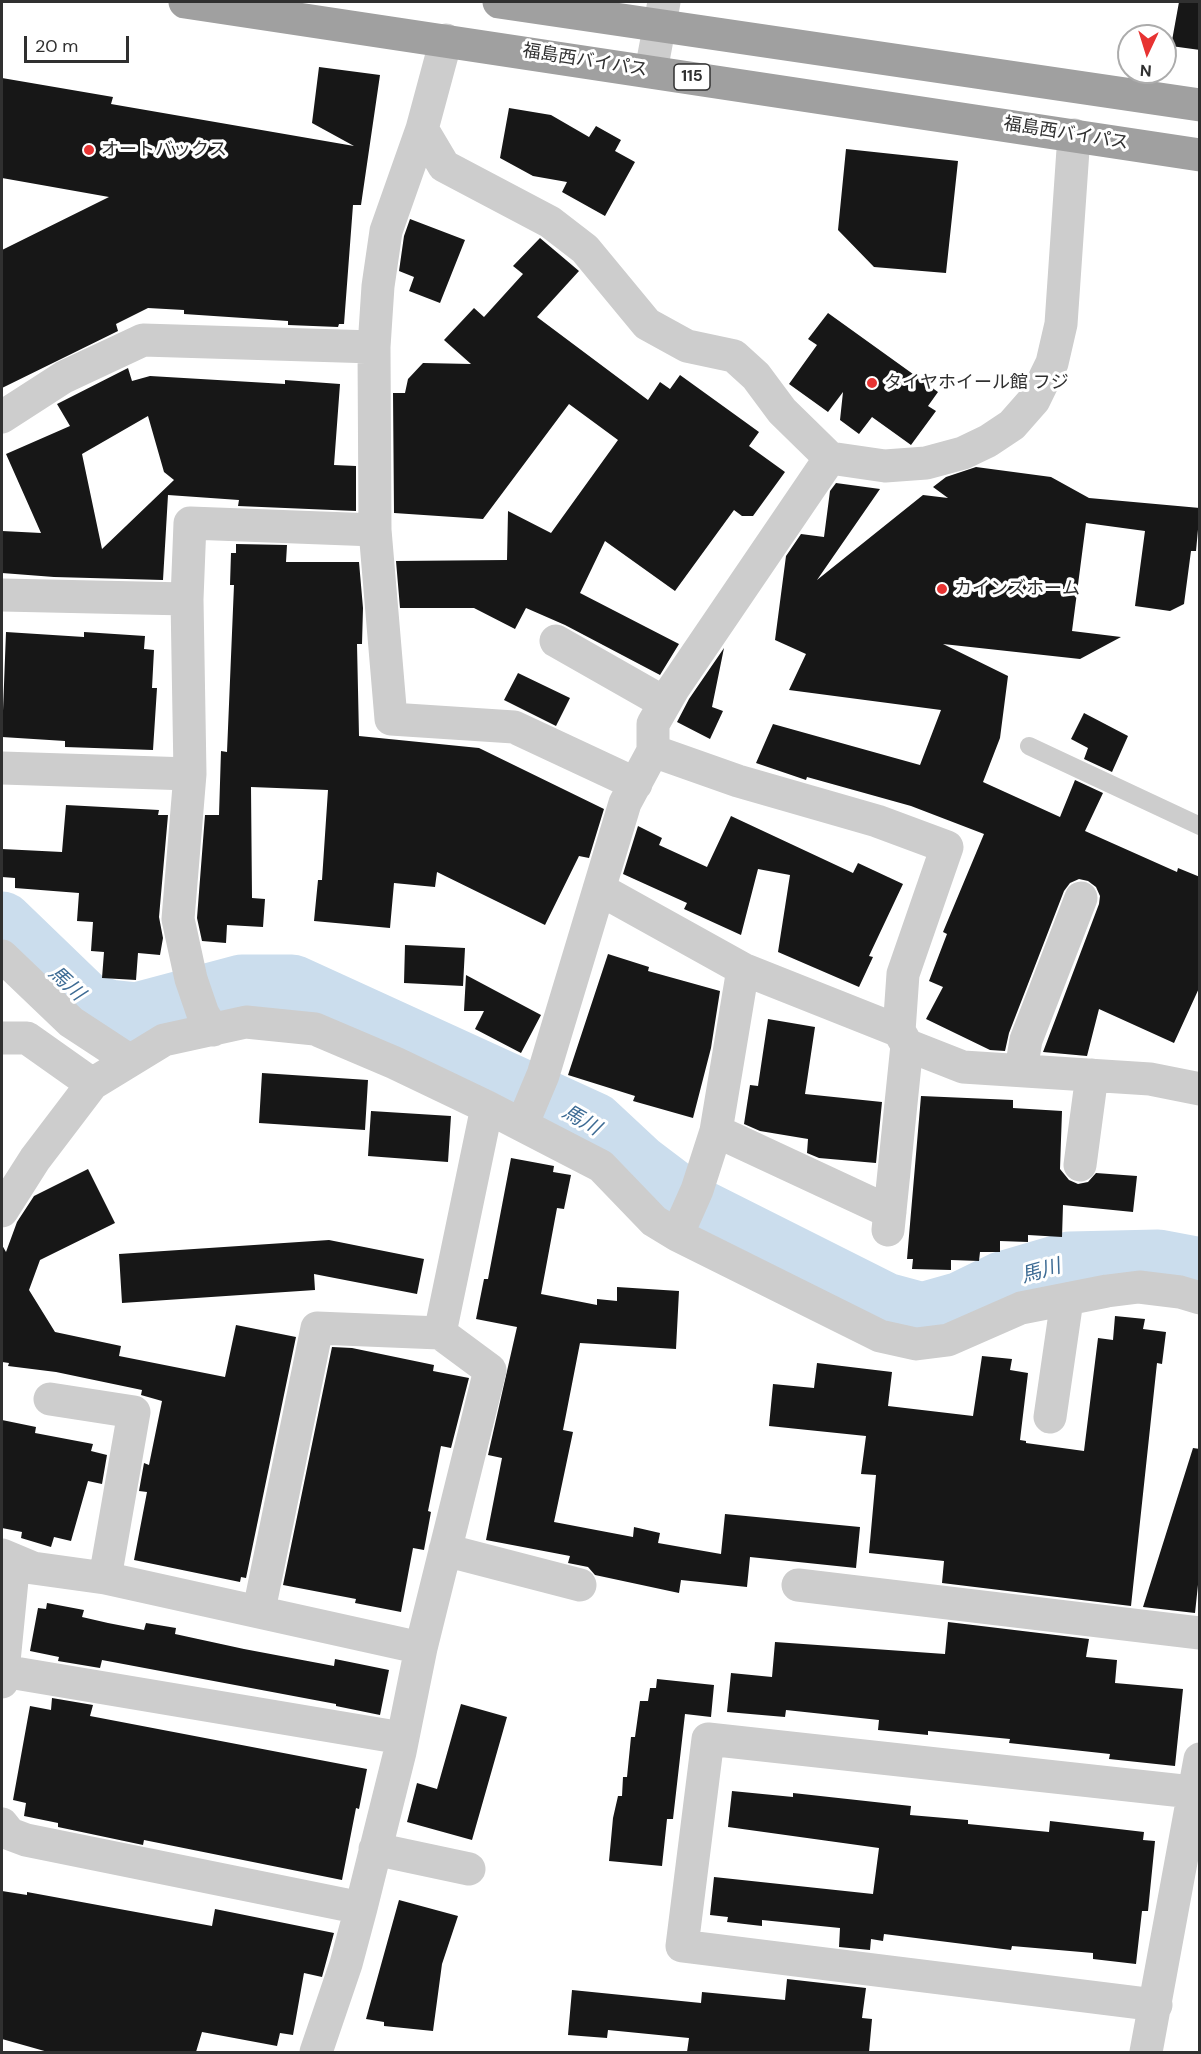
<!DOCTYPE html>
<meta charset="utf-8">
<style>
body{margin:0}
#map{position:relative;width:1201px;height:2054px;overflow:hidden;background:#fff;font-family:"DM Sans",sans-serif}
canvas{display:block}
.frame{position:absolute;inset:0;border:3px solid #303030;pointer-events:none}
.north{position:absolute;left:1117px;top:24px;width:60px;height:60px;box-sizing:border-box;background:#fff;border:2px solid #acacac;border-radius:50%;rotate:184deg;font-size:16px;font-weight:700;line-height:24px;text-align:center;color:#303030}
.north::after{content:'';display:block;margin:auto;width:21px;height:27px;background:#e73332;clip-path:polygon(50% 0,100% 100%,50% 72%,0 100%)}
.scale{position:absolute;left:24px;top:36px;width:105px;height:27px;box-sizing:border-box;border:3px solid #303030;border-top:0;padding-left:8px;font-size:18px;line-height:21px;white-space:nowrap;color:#303030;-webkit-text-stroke:4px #fff;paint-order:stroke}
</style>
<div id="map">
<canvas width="1201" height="2054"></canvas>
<div class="frame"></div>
<div class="north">N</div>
<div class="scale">20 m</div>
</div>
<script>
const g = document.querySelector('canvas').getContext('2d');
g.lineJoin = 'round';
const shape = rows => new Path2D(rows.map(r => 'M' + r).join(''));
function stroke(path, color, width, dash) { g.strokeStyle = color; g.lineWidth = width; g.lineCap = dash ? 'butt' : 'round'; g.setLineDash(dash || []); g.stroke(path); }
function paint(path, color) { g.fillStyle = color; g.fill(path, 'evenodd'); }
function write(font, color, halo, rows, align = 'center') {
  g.font = font + ' "DM Sans","Noto Sans JP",sans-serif'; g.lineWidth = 6; g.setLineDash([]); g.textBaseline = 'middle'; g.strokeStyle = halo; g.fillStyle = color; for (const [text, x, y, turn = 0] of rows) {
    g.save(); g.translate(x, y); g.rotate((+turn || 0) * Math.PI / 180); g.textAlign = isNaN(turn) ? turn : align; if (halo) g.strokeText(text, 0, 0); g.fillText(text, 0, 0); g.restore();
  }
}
stroke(shape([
 [2,923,86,1004,109,1011,137,1014,242,986,292,986,594,1124,638,1165,696,1209,885,1304,922,1314,961,1303,1002,1283,1070,1263,1158,1261,1200,1269]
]), '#cbdded', 63);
paint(shape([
 [1179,2,1200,2,1200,50,1171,46],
 [319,67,380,75,361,205,353,205,344,324,339,324,338,327,288,325,288,321,184,314,184,310,148,308,116,324,118,331,2,388,2,250,109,197,2,178,2,78,113,97,111,104,354,146,312,123],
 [509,108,551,115,589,137,596,126,621,140,615,151,635,162,605,216,562,192,567,182,533,176,500,158],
 [846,149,958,161,946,273,874,267,838,230],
 [410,219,465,240,440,303,409,291,414,277,399,271,404,236],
 [540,238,579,271,537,317,648,400,660,382,670,389,680,375,759,432,749,446,785,472,753,516,742,516,734,510,675,591,605,541,580,593,679,644,660,675,565,625,526,608,515,629,474,608,400,608,396,561,507,560,508,511,551,533,618,440,569,404,483,519,394,513,393,393,405,393,408,379,423,363,471,364,444,340,474,308,484,317,523,274,513,266],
 [828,313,938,392,928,406,936,411,911,445,872,417,859,434,840,420,843,392,828,412,789,384,817,345,808,339],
 [128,368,132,381,150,376,285,384,285,380,340,384,334,465,356,466,356,511,238,506,239,500,168,495,163,580,54,577,2,573,2,531,41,533,6,454,70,426,57,404],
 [148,416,164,472,174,480,102,549,82,454],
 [976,467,1051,477,1089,498,1200,508,1196,551,1191,551,1184,604,1170,611,1135,606,1145,531,1086,523,1072,631,1121,637,1080,659,943,644,1008,676,1000,738,983,782,1060,817,1075,780,1103,793,1085,831,1177,872,1178,868,1200,877,1200,986,1174,1043,1099,1009,1087,1056,1043,1052,1099,904,1100,896,1096,887,1088,881,1079,879,1070,883,1064,891,1009,1033,1005,1051,990,1050,926,1019,943,987,929,981,947,934,943,932,984,834,911,806,807,777,806,780,756,763,773,724,920,765,941,710,789,690,806,654,775,640,786,556,801,534,824,537,830,491,836,483,880,489,817,580,923,495,948,498,933,487,946,477],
 [236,544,287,545,286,562,359,562,363,608,362,644,357,644,359,736,479,748,604,809,589,858,579,856,545,925,437,872,435,887,394,883,390,928,314,921,318,880,322,880,328,790,251,787,252,898,265,899,263,927,227,925,226,943,202,941,197,918,205,815,219,815,221,751,227,752,234,585,230,585,231,553,236,553],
 [6,632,84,637,84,632,145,636,144,649,154,650,152,688,157,688,153,750,65,747,65,741,2,737],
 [724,648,712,707,723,711,710,739,677,722,689,699],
 [518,673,570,698,556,726,504,700],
 [1084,713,1128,736,1112,772,1084,759,1088,748,1071,739],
 [66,805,159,810,158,815,168,815,159,917,163,938,160,955,138,953,136,980,102,978,104,952,91,951,93,922,77,921,79,893,15,888,15,878,2,877,2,849,62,852],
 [731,816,853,873,858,863,903,884,869,956,873,957,859,987,778,952,790,875,758,869,741,935,684,909,687,903,623,874,638,826,662,838,659,845,707,867],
 [405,945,465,948,463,986,404,983],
 [608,954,649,967,648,971,720,991,711,1048,693,1118,633,1101,635,1096,568,1075],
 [466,975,541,1015,521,1053,475,1029,484,1011,464,1011],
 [768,1019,815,1027,805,1094,882,1102,876,1163,819,1158,807,1153,808,1139,760,1131,744,1124,750,1085,758,1086],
 [262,1073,368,1080,365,1130,259,1123],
 [921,1096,1013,1100,1013,1108,1062,1111,1060,1169,1069,1180,1078,1184,1088,1182,1096,1173,1137,1176,1133,1212,1063,1205,1062,1237,1028,1235,1028,1242,1000,1241,1000,1252,980,1252,979,1261,951,1260,951,1270,912,1269,913,1259,907,1259],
 [371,1111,451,1116,448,1162,368,1156],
 [511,1158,554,1166,553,1172,571,1175,564,1209,557,1208,541,1294,597,1305,597,1299,617,1301,617,1287,679,1291,676,1349,580,1343,563,1430,573,1432,554,1522,633,1537,634,1527,660,1533,658,1543,721,1554,725,1514,860,1527,856,1568,750,1557,747,1587,681,1580,679,1593,595,1575,588,1567,568,1563,570,1556,486,1540,502,1458,488,1455,517,1327,476,1319,484,1279,488,1279],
 [88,1169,115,1223,40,1260,29,1290,55,1332,121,1346,119,1356,225,1377,236,1325,296,1337,246,1578,241,1577,240,1582,134,1560,147,1492,139,1491,144,1463,149,1465,162,1401,141,1395,142,1390,56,1372,8,1366,9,1363,2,1362,2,1245,6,1252,17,1222,34,1196],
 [329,1240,424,1259,417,1294,314,1274,315,1290,122,1303,119,1254],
 [1115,1316,1145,1319,1143,1329,1166,1332,1162,1364,1157,1363,1131,1606,942,1583,944,1561,869,1553,876,1475,861,1474,866,1436,769,1426,773,1384,814,1388,817,1363,892,1372,888,1406,973,1416,982,1356,1012,1359,1010,1370,1028,1373,1020,1440,1026,1441,1026,1443,1084,1451,1098,1338,1113,1340],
 [332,1347,352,1348,434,1365,433,1371,469,1378,451,1448,441,1446,428,1511,431,1512,424,1550,413,1548,401,1612,355,1603,356,1599,283,1585],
 [2,1420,36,1427,35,1433,93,1444,91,1451,107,1455,102,1484,88,1481,71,1541,54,1537,51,1547,21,1538,22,1532,2,1528],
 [1193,1448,1200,1449,1200,1566,1195,1613,1143,1607],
 [47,1603,84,1610,82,1617,108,1623,144,1630,146,1623,176,1628,175,1634,244,1649,334,1666,335,1659,389,1670,380,1715,336,1706,336,1704,102,1660,100,1668,58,1661,59,1657,30,1651,38,1608,46,1609],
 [948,1622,1089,1639,1086,1657,1117,1660,1115,1683,1183,1689,1175,1766,1109,1759,1110,1754,1009,1743,1010,1739,928,1731,928,1735,878,1730,879,1720,786,1710,785,1717,727,1712,731,1673,772,1677,775,1642,945,1654],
 [657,1679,714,1685,711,1717,685,1714,673,1819,667,1819,662,1866,609,1861,613,1818,618,1796,622,1796,623,1777,627,1777,631,1737,635,1737,640,1701,648,1701,650,1688,656,1688],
 [52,1698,93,1705,90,1716,367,1769,359,1809,356,1808,342,1880,144,1840,143,1845,58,1827,58,1823,24,1816,26,1803,13,1800,30,1706,51,1710],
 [461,1704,507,1717,472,1840,407,1822,417,1783,437,1789],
 [732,1791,793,1797,793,1793,911,1806,910,1815,968,1820,968,1824,1049,1832,1050,1821,1144,1832,1143,1840,1155,1841,1148,1911,1142,1911,1136,1964,1093,1959,1093,1953,1012,1946,1011,1950,884,1934,883,1941,871,1939,870,1950,839,1947,840,1928,762,1920,762,1926,727,1922,728,1917,710,1915,714,1877,873,1894,879,1848,728,1827],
 [2,1891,27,1895,27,1892,212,1926,215,1909,334,1933,322,1977,304,1973,293,2035,280,2033,277,2046,202,2032,196,2052,48,2052,2,2039],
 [399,1900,458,1916,442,1964,433,2031,384,2026,384,2022,366,2019],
 [787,1979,866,1988,862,2018,872,2019,869,2052,687,2052,689,2038,608,2030,607,2038,568,2035,572,1990,701,2003,702,1992,785,2000]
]), '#171717');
stroke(shape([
 [1029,746,1200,826]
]), '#cdcdcd', 18);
stroke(shape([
 [446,40,422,129,386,231,378,286,374,347,375,530,391,719,514,727,636,784],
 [651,71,664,2],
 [422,129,444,166,550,222,585,249,647,324,687,346,734,356,756,376,782,411,830,458,885,466,926,463,963,453,988,441,1012,425,1034,400,1052,363,1061,324,1074,135],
 [2,417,64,377,143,340,374,347],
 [2,595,187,599],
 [556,641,665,703],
 [653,751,653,724,673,689,830,458],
 [2,768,190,774],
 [599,889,743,969,899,1031],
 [2,956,71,1022,129,1060],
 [213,1030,203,1014,191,979,178,919,190,774,187,599,190,523,375,530],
 [2,1038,27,1038,92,1084],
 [907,1045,963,1067,1150,1079,1200,1089],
 [1021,1070,1026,1040,1081,898],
 [522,1125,543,1075,625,803,653,751,738,781,877,821,947,847,903,974,899,1031,907,1045,888,1230],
 [716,1131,890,1212],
 [1080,1165,1092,1075],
 [2,1211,35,1159,92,1084,164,1040,246,1022,315,1029,395,1063,487,1107,601,1166,654,1221,677,1235,880,1336,916,1344,948,1340,1021,1308,1107,1291,1139,1287,1180,1292,1200,1298],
 [677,1235,697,1190,716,1131,743,969],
 [50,1399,134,1412,105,1578],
 [1050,1417,1067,1300],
 [445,1550,580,1585],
 [2,1555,33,1568,105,1578,421,1648],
 [798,1585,1200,1633],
 [259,1610,317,1328,440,1333],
 [3,1671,402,1738],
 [2,1682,14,1560],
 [2,1824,10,1834,26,1840,361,1908],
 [375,1849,469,1869],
 [1156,2005,682,1946,708,1739,1192,1792],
 [316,2052,346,1964,361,1908,400,1752,421,1648,490,1370,440,1333,487,1107],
 [1146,2052,1200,1759]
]), '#cdcdcd', 33);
stroke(shape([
 [185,2,1200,155],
 [499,2,1200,105]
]), '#a0a0a0', 33);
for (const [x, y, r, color] of [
 [89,150,6,"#e73332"],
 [872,383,6,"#e73332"],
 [942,589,6,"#e73332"]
]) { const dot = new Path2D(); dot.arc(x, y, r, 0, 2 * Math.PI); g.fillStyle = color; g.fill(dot); stroke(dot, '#fff', 2); }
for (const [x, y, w] of [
 [692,77,36]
]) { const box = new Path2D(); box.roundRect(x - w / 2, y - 13, w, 26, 4.5); g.fillStyle = '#fff'; g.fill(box); stroke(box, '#303030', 1.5); }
write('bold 16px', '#303030', null, [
 ["115",692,77]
]);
write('18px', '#303030', '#fff', [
 ["福島西バイパス",585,61,9],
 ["福島西バイパス",1066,134,9]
]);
write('18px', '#303030', '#fff', [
 ["オートバックス",101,150],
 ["タイヤホイール館 フジ",884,383],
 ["カインズホーム",954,589]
], 'left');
write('italic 20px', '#3d6b94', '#fff', [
 ["馬川",66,984,43],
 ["馬川",581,1121,30],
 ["馬川",1041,1272,-16]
]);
</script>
